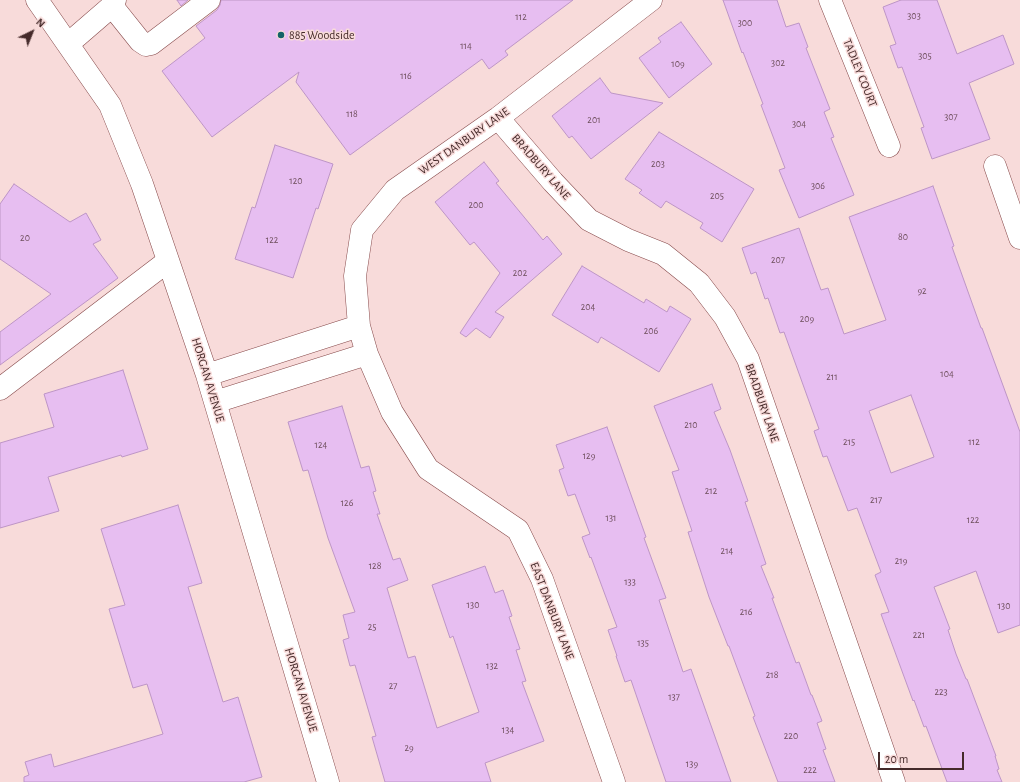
<!DOCTYPE html>
<style>
body{margin:0}
#map{position:relative;width:1020px;height:782px;overflow:hidden;background:#f8dbda;font-family:"Alegreya Sans",sans-serif}
canvas{display:block}
.north{position:absolute;left:12px;top:12px;width:40px;height:40px;-webkit-text-stroke:3px #f8dbda;paint-order:stroke;rotate:43deg;font-size:11px;font-weight:700;line-height:16px;text-align:center;color:#452a2a}
.north::after{content:'';display:block;margin:auto;width:14px;height:18px;background:#452a2a;clip-path:polygon(50% 0,100% 100%,50% 72%,0 100%)}
.scale{position:absolute;left:878px;top:752px;width:86px;height:18px;box-sizing:border-box;border:2px solid #452a2a;border-top:0;padding-left:5px;font-size:12px;line-height:14px;white-space:nowrap;color:#452a2a;-webkit-text-stroke:3px #f8dbda;paint-order:stroke}
</style>
<div id="map">
<canvas width="1020" height="782"></canvas>
<div class="north">N</div>
<div class="scale">20 m</div>
</div>
<script>
const g = document.querySelector('canvas').getContext('2d');
g.lineJoin = 'round';
function paint(path, color) { g.fillStyle = color; g.fill(path, 'evenodd'); }
const shape = rows => new Path2D(rows.map(r => 'M' + r).join(''));
function stroke(path, color, width, dash) { g.strokeStyle = color; g.lineWidth = width; g.lineCap = dash ? 'butt' : 'round'; g.setLineDash(dash || []); g.stroke(path); }
function write(font, color, halo, rows, align = 'center') {
  g.font = font + ' "Alegreya Sans",sans-serif'; g.lineWidth = 3; g.setLineDash([]); g.textBaseline = 'middle'; g.strokeStyle = halo; g.fillStyle = color; for (const [text, x, y, turn = 0] of rows) {
    g.save(); g.translate(x, y); g.rotate((+turn || 0) * Math.PI / 180); g.textAlign = isNaN(turn) ? turn : align; if (halo) g.strokeText(text, 0, 0); g.fillText(text, 0, 0); g.restore();
  }
}
const building = shape([
 [177,0,188,0,181,6,177,0],
 [221,0,573,0,505,51,508,55,489,69,482,59,350,155,296,82,299,72,212,137,162,71,205,38,196,26,217,10,220,5,221,0],
 [723,0,777,0,786,27,799,23,808,47,806,48,830,109,824,112,834,137,831,138,854,195,799,218,779,170,785,168,761,105,763,104,743,52,742,53,723,0],
 [901,0,937,0,957,54,1003,35,1014,64,969,83,990,139,932,159,921,128,924,127,902,67,898,68,890,46,896,44,883,7,901,0],
 [681,22,712,64,669,98,639,58,661,42,658,38,681,22],
 [600,78,611,93,663,103,591,159,572,136,569,138,552,116,600,78],
 [659,132,754,189,722,242,700,228,703,223,666,201,661,208,639,193,642,190,625,179,659,132],
 [275,145,333,164,318,209,316,208,293,278,235,259,252,207,255,208,275,145],
 [484,162,499,181,496,183,543,240,547,236,562,254,495,312,504,317,490,338,476,328,466,337,460,333,500,273,474,242,470,245,435,202,484,162],
 [14,184,70,222,86,213,101,240,93,244,118,278,0,365,0,332,51,294,0,259,0,204,14,184],
 [933,186,954,246,952,247,981,328,982,328,1020,432,1020,625,998,633,976,571,934,587,950,629,948,630,956,654,966,679,967,679,996,756,995,756,999,769,997,770,1002,782,947,782,926,726,924,727,914,700,913,701,881,614,889,612,875,575,881,572,857,508,848,511,827,456,823,457,814,431,819,429,784,332,780,333,768,298,765,299,756,272,751,274,742,248,799,228,821,290,828,288,844,334,886,320,849,217,933,186],
 [911,395,934,457,891,473,869,411,911,395],
 [582,266,644,303,646,299,667,312,670,306,691,319,659,372,601,337,598,343,552,315,582,266],
 [123,370,148,449,122,457,121,455,48,477,59,511,0,528,0,443,54,427,44,394,123,370],
 [712,384,721,409,714,412,730,450,748,501,745,502,766,564,761,566,774,598,772,598,796,663,799,662,811,695,812,695,822,721,817,723,826,749,823,750,835,782,778,782,753,717,755,716,729,646,728,646,709,597,688,532,692,531,672,472,679,470,654,406,712,384],
 [342,406,361,468,369,466,376,491,373,492,380,514,377,514,393,560,400,558,408,580,387,588,408,658,415,656,437,728,479,712,453,636,450,638,432,585,485,566,495,593,503,590,512,616,509,617,520,649,516,650,526,681,522,682,544,741,485,763,491,782,385,782,372,737,376,736,355,665,350,666,343,640,349,638,343,615,355,612,328,538,308,470,303,471,288,422,342,406],
 [607,427,646,537,644,538,666,598,659,600,683,672,691,669,731,782,666,782,631,680,625,682,616,656,617,656,608,630,617,627,591,557,590,558,582,537,590,534,575,494,568,496,559,470,564,468,556,445,607,427],
 [178,505,202,583,188,587,223,702,238,697,262,777,244,782,24,782,24,777,29,775,25,762,51,754,54,767,163,734,147,684,133,688,109,609,125,605,101,529,178,505]
]);
paint(building, '#e7bef1');
stroke(building, '#bd95c6', 1);
const minor = shape([
 [37,0,110,105,142,184,207,375,328,782],
 [830,0,889,146],
 [112,6,140,41,146,45,151,44,209,0],
 [68,44,112,6,115,0],
 [498,118,553,182,589,220,628,240,663,254,699,283,725,317,748,359,894,782],
 [995,166,1020,238],
 [207,375,359,326],
 [0,389,168,261],
 [215,402,367,354],
 [614,782,542,579,518,530,428,469,392,412,367,354,359,326,355,276,362,230,395,190,498,118,651,0]
]);
stroke(minor, '#874b4c', 23);
stroke(minor, '#fff', 22);
for (const [x, y, r, color] of [
 [281,35,4,"#136367"]
]) { const dot = new Path2D(); dot.arc(x, y, r, 0, 2 * Math.PI); g.fillStyle = color; g.fill(dot); stroke(dot, '#f8dbda', 1.5); }
write('10px', '#6e4f5c', null, [
 ["303",914,16],
 ["112",521,17],
 ["300",745,23],
 ["114",466,46],
 ["305",925,56],
 ["302",778,63],
 ["109",678,64],
 ["116",406,76],
 ["118",352,114],
 ["307",951,117],
 ["201",594,120],
 ["304",799,124],
 ["203",658,164],
 ["120",296,181],
 ["306",818,186],
 ["205",717,196],
 ["200",476,205],
 ["80",903,237],
 ["20",25,238],
 ["122",272,240],
 ["207",778,260],
 ["202",520,273],
 ["92",922,291],
 ["204",588,307],
 ["209",807,319],
 ["206",651,331],
 ["104",947,374],
 ["211",832,377],
 ["210",691,425],
 ["215",849,442],
 ["112",974,442],
 ["124",321,445],
 ["129",589,456],
 ["212",711,491],
 ["217",876,500],
 ["126",347,503],
 ["131",611,518],
 ["122",973,520],
 ["214",727,551],
 ["219",901,561],
 ["128",375,566],
 ["133",630,582],
 ["130",473,605],
 ["130",1004,606],
 ["216",746,612],
 ["25",372,627],
 ["221",919,635],
 ["135",643,643],
 ["132",492,666],
 ["218",772,675],
 ["27",393,686],
 ["223",941,692],
 ["137",674,697],
 ["134",508,730],
 ["220",791,736],
 ["29",409,748],
 ["139",692,764],
 ["222",810,770]
]);
write('12px', '#452a2a', '#f8dbda', [
 ["885 Woodside",289,35]
], 'left');
write('12px', '#452a2a', '#f8dbda', [
 ["TADLEY COURT",860,73,68],
 ["WEST DANBURY LANE",464,141,-35],
 ["BRADBURY LANE",541,167,49],
 ["HORGAN AVENUE",208,380,73],
 ["BRADBURY LANE",762,403,71],
 ["EAST DANBURY LANE",552,611,69],
 ["HORGAN AVENUE",301,690,73]
]);
</script>
